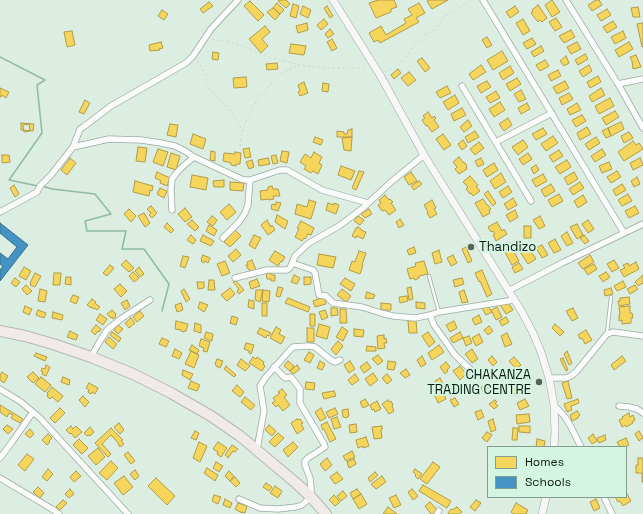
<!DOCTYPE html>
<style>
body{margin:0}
#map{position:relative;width:643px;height:514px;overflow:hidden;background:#dcede2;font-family:"Space Grotesk",sans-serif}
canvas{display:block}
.legend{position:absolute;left:487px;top:446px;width:140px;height:52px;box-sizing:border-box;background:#d4f5e1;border:1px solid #849d8e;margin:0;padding:5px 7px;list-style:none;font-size:12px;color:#0c1812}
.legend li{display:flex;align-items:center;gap:8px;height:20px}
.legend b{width:20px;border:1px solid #849d8e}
</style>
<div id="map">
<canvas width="643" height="514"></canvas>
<ul class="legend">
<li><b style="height:11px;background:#f6d55c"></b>Homes</li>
<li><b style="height:11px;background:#4393c3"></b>Schools</li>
</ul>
</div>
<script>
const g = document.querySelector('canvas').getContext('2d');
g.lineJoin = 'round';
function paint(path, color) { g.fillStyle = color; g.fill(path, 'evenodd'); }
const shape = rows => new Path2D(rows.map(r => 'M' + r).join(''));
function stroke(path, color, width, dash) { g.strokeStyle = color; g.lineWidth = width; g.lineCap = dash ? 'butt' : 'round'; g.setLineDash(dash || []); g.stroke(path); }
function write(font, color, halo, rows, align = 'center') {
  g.font = font + ' "Space Grotesk",sans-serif'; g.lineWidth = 4; g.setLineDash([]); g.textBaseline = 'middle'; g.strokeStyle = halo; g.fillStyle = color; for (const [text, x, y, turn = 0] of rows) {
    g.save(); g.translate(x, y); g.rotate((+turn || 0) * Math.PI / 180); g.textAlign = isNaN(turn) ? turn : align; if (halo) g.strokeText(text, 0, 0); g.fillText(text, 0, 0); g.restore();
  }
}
const homes = shape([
 [279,0,286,0,290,4,286,8,278,1,279,0],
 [378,0,394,0,397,7,391,9,391,12,376,18,369,3,378,0],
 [429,0,448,0,432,9,427,1,429,0],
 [552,0,560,12,552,17,545,5,552,0],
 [596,0,599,0,602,5,592,11,588,5,596,0],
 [250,1,264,15,258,21,244,6,250,1],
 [209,2,213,6,203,13,200,9,209,2],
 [277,3,284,10,280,14,273,8,277,3],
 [419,3,425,13,416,18,419,22,380,43,378,40,374,42,369,33,381,26,386,35,406,23,404,19,412,15,408,9,419,3],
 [293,4,299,6,296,18,290,16,293,4],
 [538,5,547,18,542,22,540,20,538,22,531,13,533,12,532,10,538,5],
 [303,6,311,10,308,18,300,14,303,6],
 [327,6,333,16,330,18,324,8,327,6],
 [515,6,519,12,510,18,506,12,515,6],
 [638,7,640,17,633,17,631,8,638,7],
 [273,8,280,14,275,20,267,12,273,8],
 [607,9,611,15,601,21,597,15,607,9],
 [162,10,168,14,164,20,158,16,162,10],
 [556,18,562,27,555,31,549,22,556,18],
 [324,19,328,24,321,30,317,25,324,19],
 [523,19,530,31,523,35,516,23,523,19],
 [613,21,617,27,607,33,603,27,613,21],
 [307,23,308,30,298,33,296,26,307,23],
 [643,23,643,47,642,47,637,24,643,23],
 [265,26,270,32,262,39,268,46,261,53,249,39,265,26],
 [330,29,334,34,328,38,325,34,330,29],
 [571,30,575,37,564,43,559,36,571,30],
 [72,31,75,45,67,47,64,32,72,31],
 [623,31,626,38,615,44,611,37,623,31],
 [487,37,492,45,487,48,482,40,487,37],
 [532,38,536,44,527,49,523,43,532,38],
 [332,39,337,48,332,51,327,42,332,39],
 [161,42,163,48,159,49,160,50,150,51,149,45,161,42],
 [577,42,581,49,571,54,567,47,577,42],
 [629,42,633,49,619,57,615,50,629,42],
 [291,44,306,46,304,55,289,53,291,44],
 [541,46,544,51,534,57,531,52,541,46],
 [502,51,508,61,493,70,487,60,502,51],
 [213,52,219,53,218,60,212,59,213,52],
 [585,54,588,59,578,65,575,60,585,54],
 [636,55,641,67,633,69,632,61,630,57,636,55],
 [566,56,569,63,564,66,560,61,566,56],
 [422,58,430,68,425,72,417,61,422,58],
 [545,60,549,66,540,71,536,65,545,60],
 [277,63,278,69,267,70,266,64,277,63],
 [481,65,486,72,473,80,469,74,481,65],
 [589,65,592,71,583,77,579,71,589,65],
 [510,66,514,73,503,80,499,73,510,66],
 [398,69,401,73,394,79,391,75,398,69],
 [558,70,561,76,551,81,548,75,558,70],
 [409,72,416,80,408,86,401,78,409,72],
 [598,76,601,82,590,88,587,82,598,76],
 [246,77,247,87,234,88,233,78,246,77],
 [517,78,521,84,510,91,506,84,517,78],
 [487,81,491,87,481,93,477,86,487,81],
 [565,81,569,88,557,94,553,87,565,81],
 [304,82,308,93,300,96,298,92,300,91,298,85,304,82],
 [323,83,329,84,328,92,322,91,323,83],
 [447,86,451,93,440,98,436,92,447,86],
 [0,88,9,92,6,98,2,95,1,97,0,97,0,88],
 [601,88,605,95,592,102,589,96,601,88],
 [521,90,526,99,519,102,514,94,521,90],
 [496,91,500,98,490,103,486,97,496,91],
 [569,93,573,99,562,105,559,98,569,93],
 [455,95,459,103,448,110,443,102,455,95],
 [610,98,614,106,599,114,595,106,610,98],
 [85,100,90,103,84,114,79,112,85,100],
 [500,102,505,110,494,117,489,109,500,102],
 [527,103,530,109,521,114,518,108,527,103],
 [577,103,581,110,570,115,567,109,577,103],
 [462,108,466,115,454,121,451,114,462,108],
 [615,111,619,117,606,125,602,118,615,111],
 [428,112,432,118,434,116,436,118,434,120,439,127,432,132,427,125,426,126,422,120,425,118,423,116,428,112],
 [582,115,586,121,576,127,572,120,582,115],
 [508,118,512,125,504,131,499,124,508,118],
 [468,120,472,126,464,132,460,127,468,120],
 [621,122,624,129,611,136,608,128,621,122],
 [21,123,34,124,33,131,21,130,21,123],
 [29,124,30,131,24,132,23,125,29,124],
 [170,124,178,125,176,137,167,135,170,124],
 [587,127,591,134,580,140,577,133,587,127],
 [543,128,547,134,536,140,532,134,543,128],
 [608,128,611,136,606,138,602,131,608,128],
 [352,129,352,137,337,137,337,131,344,132,344,134,347,134,348,130,352,129],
 [475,131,479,137,468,143,465,137,475,131],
 [629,132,633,138,624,143,621,136,629,132],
 [193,134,206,139,203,149,190,144,193,134],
 [443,134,451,145,444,150,436,139,443,134],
 [553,136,558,143,546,151,541,144,553,136],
 [315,137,323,140,321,145,313,142,315,137],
 [352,137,351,151,344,150,342,138,352,137],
 [596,137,600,143,589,150,585,144,596,137],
 [463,140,467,146,462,150,458,144,463,140],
 [523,140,528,147,518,155,512,147,523,140],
 [633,141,636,145,639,143,643,149,624,161,618,152,633,141],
 [479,142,484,148,475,155,470,149,479,142],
 [138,147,147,148,145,162,136,161,138,147],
 [249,148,251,157,245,158,243,149,249,148],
 [158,149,168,152,163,166,153,162,158,149],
 [602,149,606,155,595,162,591,156,602,149],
 [559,150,563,156,553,162,549,156,559,150],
 [211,151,215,152,215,161,210,160,211,151],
 [282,151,289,152,287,163,280,161,282,151],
 [235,152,241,153,240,164,236,164,236,166,231,165,231,163,223,161,224,153,235,154,235,152],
 [314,152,322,157,319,163,322,165,318,174,313,171,311,173,304,169,306,166,300,162,305,154,311,158,314,152],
 [171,153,180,156,176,170,167,167,171,153],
 [528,153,532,159,523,165,519,159,528,153],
 [2,155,9,155,10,162,2,163,2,155],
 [276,155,278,163,273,164,271,156,276,155],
 [459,157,464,163,465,163,467,166,466,167,467,169,459,174,455,169,457,167,453,162,459,157],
 [70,158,76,163,67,175,61,170,70,158],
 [268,158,270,164,259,166,258,160,268,158],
 [481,158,484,164,478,167,475,161,481,158],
 [640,158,643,165,633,170,630,163,640,158],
 [252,160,254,167,249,169,246,162,252,160],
 [567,160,571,167,560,174,555,167,567,160],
 [609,162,612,169,602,173,599,166,609,162],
 [494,163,498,170,487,177,483,170,494,163],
 [536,165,539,170,534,174,531,168,536,165],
 [341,166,355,171,351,180,338,175,341,166],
 [359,171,364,172,356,190,352,188,359,171],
 [617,171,621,177,611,183,607,177,617,171],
 [157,172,170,178,167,186,160,183,161,181,155,178,157,172],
 [411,172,417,181,409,185,404,177,411,172],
 [574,172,578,179,568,185,564,178,574,172],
 [501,173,506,182,495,189,490,181,501,173],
 [543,174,547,181,536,187,532,180,543,174],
 [192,175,208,178,206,190,190,187,192,175],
 [470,176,478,185,476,186,480,191,473,196,471,193,470,194,466,189,468,187,463,182,470,176],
 [637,177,640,184,634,187,631,181,637,177],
 [224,180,224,187,214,187,213,181,224,180],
 [135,181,153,186,152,191,150,190,149,196,133,192,135,181],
 [419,181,422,184,414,190,411,186,419,181],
 [230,182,244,183,243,191,230,190,230,182],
 [580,182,584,188,573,195,569,189,580,182],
 [551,184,555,191,545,197,541,190,551,184],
 [622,184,626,190,616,196,613,190,622,184],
 [14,185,19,194,15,197,10,188,14,185],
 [272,186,273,189,278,189,280,196,273,196,274,199,269,200,269,199,261,200,260,191,268,190,268,187,272,186],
 [508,186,512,192,503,198,499,192,508,186],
 [160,188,167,191,164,198,157,194,160,188],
 [488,191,496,203,493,206,484,194,488,191],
 [559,194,563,201,552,207,548,200,559,194],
 [628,194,632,201,622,206,618,200,628,194],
 [385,195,389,200,390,199,393,202,391,203,396,210,389,215,385,210,382,211,378,205,381,203,379,200,385,195],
 [583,195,587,202,578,208,574,201,583,195],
 [513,198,517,205,508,210,504,204,513,198],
 [483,199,487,205,488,205,491,209,489,210,490,213,483,217,475,203,483,199],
 [309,200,316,202,311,219,295,214,297,204,307,207,309,200],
 [432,200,436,208,434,209,437,214,430,218,427,213,428,212,424,205,432,200],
 [276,202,281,203,278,211,271,209,272,204,276,205,276,202],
 [328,203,334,205,334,203,339,205,336,214,326,210,328,203],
 [229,204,236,212,227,220,220,212,229,204],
 [151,206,157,213,152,218,149,215,151,213,147,209,151,206],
 [635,206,639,213,629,218,625,211,635,206],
 [185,208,192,217,185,222,178,214,185,208],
 [129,209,136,216,131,222,124,214,129,209],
 [369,209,372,214,365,218,361,214,369,209],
 [515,210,518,217,510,222,506,215,515,210],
 [144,213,150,223,145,227,138,216,144,213],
 [277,215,288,221,285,229,275,222,277,215],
 [212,216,217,220,213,226,207,222,212,216],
 [358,216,364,220,360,225,354,221,358,216],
 [540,216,545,226,539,229,533,220,540,216],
 [400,219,404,225,399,228,396,222,400,219],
 [192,220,199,227,195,231,187,224,192,220],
 [267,220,271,227,272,225,275,230,268,235,261,225,267,220],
 [588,220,594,229,588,233,582,224,588,220],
 [301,221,314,228,311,235,308,234,305,239,304,238,302,241,295,237,299,229,297,228,301,221],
 [497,222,502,231,504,229,507,234,496,241,493,235,495,234,493,231,491,232,488,227,497,222],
 [167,223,174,230,171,233,164,227,167,223],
 [577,224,583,235,577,239,570,227,577,224],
 [209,225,217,230,214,236,206,231,209,225],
 [524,226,531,226,531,238,524,238,524,226],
 [358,227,361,229,361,230,366,232,363,239,357,236,356,238,352,236,356,228,358,228,358,227],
 [235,230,241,236,230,247,224,242,235,230],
 [567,232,573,243,567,246,561,236,567,232],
 [191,235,196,240,193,244,187,240,191,235],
 [203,235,214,241,211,246,200,241,203,235],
 [254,235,261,238,255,249,249,245,254,235],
 [584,235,589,241,585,244,580,238,584,235],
 [555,239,561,250,554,253,548,243,555,239],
 [509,243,519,261,512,265,502,247,509,243],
 [542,245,548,255,542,258,536,248,542,245],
 [414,247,416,253,409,255,407,250,414,247],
 [466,247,472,261,468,263,462,249,466,247],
 [528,247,536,259,528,264,520,252,528,247],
 [236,249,241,255,233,262,228,256,236,249],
 [439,250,442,262,435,264,432,253,439,250],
 [275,251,285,257,282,262,281,261,278,266,269,260,275,251],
 [359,251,366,253,362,265,363,265,360,274,349,270,352,261,355,262,359,251],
 [319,254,336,257,333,268,317,265,319,254],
 [203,255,210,258,208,263,205,261,204,263,201,261,202,260,201,259,203,255],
 [453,255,457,263,451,266,447,258,453,255],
 [590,255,594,262,583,269,578,263,590,255],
 [183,256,189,257,185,268,180,266,183,256],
 [126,260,134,268,129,272,121,265,126,260],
 [252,260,256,270,250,272,249,269,248,269,246,265,248,265,247,262,252,260],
 [614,260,619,268,612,272,607,264,614,260],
 [225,261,230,273,222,276,217,264,225,261],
 [424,261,428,274,419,276,419,278,415,280,414,278,410,279,407,269,416,266,415,263,424,261],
 [636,262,639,269,624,277,620,270,625,268,623,265,628,263,629,266,636,262],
 [519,263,523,269,515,273,512,267,519,263],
 [594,264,597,269,588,275,584,269,594,264],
 [110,265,114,268,107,276,103,273,110,265],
 [24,267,31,271,26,280,19,276,24,267],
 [139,267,144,274,140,277,135,271,139,267],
 [482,270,492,294,487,297,480,281,479,282,475,273,482,270],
 [133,272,139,278,134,282,129,276,133,272],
 [606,272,610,277,603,282,599,276,606,272],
 [35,273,41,276,35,287,30,285,31,284,30,283,35,273],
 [54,273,61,273,60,285,53,285,54,273],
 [266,273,271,273,272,275,275,275,275,281,271,281,271,279,267,279,266,273],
 [294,275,300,278,297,284,291,282,294,275],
 [643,275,643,284,642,283,639,286,635,282,643,275],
 [66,277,71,277,71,285,65,284,66,277],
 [304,277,311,277,311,284,304,285,304,277],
 [15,278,20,282,16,287,11,283,15,278],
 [345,278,355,284,351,291,340,284,345,278],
 [462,278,464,284,455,287,453,280,462,278],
 [257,279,260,286,251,289,249,282,257,279],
 [209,280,214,280,215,290,208,290,209,280],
 [236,281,244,290,239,294,237,291,239,289,233,282,236,281],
 [623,281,626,287,617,291,614,286,623,281],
 [197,282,204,282,204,288,198,289,197,282],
 [120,284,127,291,121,297,114,289,120,284],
 [26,285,32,291,27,295,22,289,26,285],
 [635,285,638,289,630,294,627,289,635,285],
 [278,287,283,288,280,297,276,296,278,287],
 [411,287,413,299,409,300,407,288,411,287],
 [230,288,235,294,227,301,221,295,230,288],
 [611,288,613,294,605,296,604,290,611,288],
 [40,289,47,291,45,302,38,301,40,289],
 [184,289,190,299,186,302,181,291,184,289],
 [342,289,351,296,346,302,337,295,342,289],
 [256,290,263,290,260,302,255,300,256,290],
 [263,290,270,291,269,302,262,301,263,290],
 [464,290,468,302,462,303,459,292,464,290],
 [367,292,375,295,373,299,369,298,369,299,365,298,367,292],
 [73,295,79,297,76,304,70,301,73,295],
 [407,296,408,301,400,303,399,297,407,296],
 [324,297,326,304,315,307,313,301,324,297],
 [629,297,630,304,619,306,618,301,620,301,620,298,629,297],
 [288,298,310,307,308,312,285,303,288,298],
 [92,299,96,302,95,303,100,307,97,310,95,308,94,309,91,307,91,308,87,305,92,299],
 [127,300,130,306,125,310,121,303,127,300],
 [249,300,254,301,254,309,248,307,249,300],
 [507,301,513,310,506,314,500,305,507,301],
 [200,302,208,305,204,312,198,308,200,302],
 [416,302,425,303,425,309,416,308,416,302],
 [181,303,183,310,177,312,175,305,181,303],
 [262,303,267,303,267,316,262,316,262,303],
 [381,303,391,304,391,310,381,310,381,303],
 [487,305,492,312,486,315,482,308,487,305],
 [25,306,32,309,29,315,23,312,25,306],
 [630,306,630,313,632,313,633,318,631,318,631,323,622,324,622,320,619,321,619,315,620,315,619,307,630,306],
 [497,307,502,317,496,320,491,310,497,307],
 [331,308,337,308,338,315,331,316,331,308],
 [573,308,578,318,572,321,566,311,573,308],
 [340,309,346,309,347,323,340,323,340,309],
 [38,310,46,313,44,318,36,315,38,310],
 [112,310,116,314,115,315,116,317,113,319,112,317,111,318,107,314,112,310],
 [325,310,328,317,322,320,319,312,325,310],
 [140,311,144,316,137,322,133,317,140,311],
 [53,312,63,315,62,320,52,318,53,312],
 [100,314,107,319,103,325,96,320,100,314],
 [310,314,315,314,315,326,310,326,310,314],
 [479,315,482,322,475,325,472,319,479,315],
 [232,316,238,318,236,325,230,323,232,316],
 [506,317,509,322,502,326,499,321,506,317],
 [131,318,135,323,129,328,125,323,131,318],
 [416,320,417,333,409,333,408,321,416,320],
 [176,321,188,324,186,331,184,331,184,332,181,331,181,330,175,329,176,321],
 [454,321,457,328,450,332,446,325,454,321],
 [195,323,201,325,201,333,194,331,195,323],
 [319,324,330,327,327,339,316,336,319,324],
 [555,324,564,332,560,336,552,328,555,324],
 [96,325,101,329,99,332,98,331,95,335,91,331,96,325],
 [118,325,123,329,118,334,114,330,118,325],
 [489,326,493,331,488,335,484,330,489,326],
 [276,327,281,330,279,334,285,337,281,344,270,338,276,327],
 [342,327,348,331,343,341,336,337,342,327],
 [260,328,271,333,269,336,267,335,266,338,257,333,260,328],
 [307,328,314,328,314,342,307,342,307,328],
 [354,329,364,330,363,337,354,336,354,329],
 [586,330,592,340,585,344,582,338,580,339,578,335,586,330],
 [70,331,78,335,76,340,67,337,70,331],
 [112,332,121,338,119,342,110,335,112,332],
 [206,332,213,334,212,341,204,338,206,332],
 [428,332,435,342,429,347,422,336,428,332],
 [460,332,463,338,453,343,450,338,460,332],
 [507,333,512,344,505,347,501,336,507,333],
 [479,334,483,342,476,346,472,338,479,334],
 [384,335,384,339,386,338,387,343,384,343,385,348,378,349,377,336,384,335],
 [469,336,472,343,466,346,463,338,469,336],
 [109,337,117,344,113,349,105,342,109,337],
 [162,338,169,341,166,347,159,344,162,338],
 [201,339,210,342,207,352,203,351,204,348,199,346,201,339],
 [338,341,343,346,336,355,331,349,338,341],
 [246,343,254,345,251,354,249,353,249,351,244,349,246,343],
 [192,345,199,350,197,354,189,350,192,345],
 [439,345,444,352,432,360,428,353,439,345],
 [367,346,376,347,376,351,366,351,367,346],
 [175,349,182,353,179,359,172,356,175,349],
 [472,349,478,359,472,363,465,354,472,349],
 [191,351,199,355,194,368,185,364,191,351],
 [567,351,572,363,569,365,564,354,567,351],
 [309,352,314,355,310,363,304,360,309,352],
 [36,353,47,357,45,361,34,356,36,353],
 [378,355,383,361,378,365,372,359,378,355],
 [422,356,426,364,421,367,417,360,422,356],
 [492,356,497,362,493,366,488,360,492,356],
 [622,356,626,361,614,370,611,365,622,356],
 [253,357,256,359,257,357,264,362,263,364,265,366,262,371,249,363,253,357],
 [514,357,521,365,516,369,509,361,514,357],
 [563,358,568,370,566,371,560,359,563,358],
 [217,359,223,361,220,368,216,366,216,365,215,364,217,359],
 [241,359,250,366,245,371,237,365,241,359],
 [288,361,294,366,290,371,284,366,288,361],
 [320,361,325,364,322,370,317,368,320,361],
 [350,361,355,369,349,373,344,365,350,361],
 [388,361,396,362,394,370,387,369,388,361],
 [367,362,371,368,364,373,360,367,367,362],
 [446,362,450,367,447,370,448,371,445,374,440,367,446,362],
 [46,365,50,367,46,376,42,374,43,372,41,371,42,368,45,369,46,365],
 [297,365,300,369,293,374,290,371,297,365],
 [226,366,236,375,234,377,224,369,226,366],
 [460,366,466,374,460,380,453,371,460,366],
 [406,369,410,375,405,378,400,373,406,369],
 [183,370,193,374,190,380,182,375,183,370],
 [2,372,8,376,4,383,0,380,0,375,2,372],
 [33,372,39,378,33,383,27,377,33,372],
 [373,373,378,380,370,386,365,379,373,373],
 [355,374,359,380,352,385,348,380,355,374],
 [387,374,392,380,387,384,382,378,387,374],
 [41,377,51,385,45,392,35,384,41,377],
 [63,377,70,380,69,385,61,382,63,377],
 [440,378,443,384,438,387,435,381,440,378],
 [191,381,200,385,197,391,188,388,191,381],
 [568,381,572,398,567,399,562,383,568,381],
 [306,382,315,383,314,390,305,389,306,382],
 [89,383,98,388,95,394,92,392,91,394,88,392,89,390,86,388,89,383],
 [519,384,524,392,516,396,511,388,519,384],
 [237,385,244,392,240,397,232,391,237,385],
 [487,385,490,392,484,394,481,387,487,385],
 [52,387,63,396,58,402,52,397,50,399,47,396,48,394,47,393,52,387],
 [282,389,287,395,284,397,290,405,283,411,278,405,276,407,272,403,275,401,273,398,280,393,278,392,282,389],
 [334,391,336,396,324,399,322,393,334,391],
 [443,391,446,399,438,403,434,394,443,391],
 [83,396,89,402,85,407,79,400,83,396],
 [245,397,255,405,251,410,241,402,245,397],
 [455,398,459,404,454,407,450,400,455,398],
 [365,399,369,405,363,408,360,402,365,399],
 [525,399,529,406,520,410,517,403,525,399],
 [578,399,579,403,571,406,572,410,567,412,564,404,578,399],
 [388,400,389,402,391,401,393,405,392,406,394,411,389,414,382,404,388,400],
 [495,400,497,402,495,403,498,406,494,409,489,404,495,400],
 [377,401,381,409,375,412,374,409,372,410,370,405,377,401],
 [0,405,23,419,20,423,11,418,13,415,9,413,7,417,0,412,0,405],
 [60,408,65,413,55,423,50,418,60,408],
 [321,408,326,418,320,421,315,412,321,408],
 [335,408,338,414,329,418,326,412,335,408],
 [348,409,349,416,347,417,347,418,343,417,342,410,348,409],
 [481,410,484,417,478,420,475,412,481,410],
 [577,411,580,415,578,417,578,418,572,421,570,415,577,411],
 [629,413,630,417,633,415,635,420,632,422,633,423,626,427,625,425,622,427,619,420,623,418,622,417,629,413],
 [529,414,530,422,517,424,516,415,529,414],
 [337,417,341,427,334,429,331,419,337,417],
 [297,419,298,420,300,419,303,423,301,424,304,429,297,434,291,423,297,419],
 [493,419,496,430,491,432,488,421,493,419],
 [327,422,336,439,330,442,324,429,323,430,321,425,327,422],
 [119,423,124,430,120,434,114,427,119,423],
 [356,424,357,432,350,433,349,425,356,424],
 [7,425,13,429,8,434,3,429,7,425],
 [269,425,276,431,272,436,265,430,269,425],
 [71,426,73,429,76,426,82,432,75,438,71,433,70,434,66,430,71,426],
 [382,426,382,430,381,430,382,438,374,439,372,427,382,426],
 [519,426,530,426,530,433,519,432,519,426],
 [90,427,94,432,90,436,89,435,87,436,84,433,90,427],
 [111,428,123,440,121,441,124,444,120,447,118,444,119,444,111,435,102,444,111,454,108,457,95,443,111,428],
 [513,428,518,428,517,440,512,440,513,428],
 [30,429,34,434,30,438,25,434,30,429],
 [195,431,199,433,196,440,191,438,195,431],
 [639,431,643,438,639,441,635,434,639,431],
 [487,432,492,435,487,442,482,438,487,432],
 [278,433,284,438,275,447,269,442,278,433],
 [48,434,52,438,49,441,50,442,47,445,42,440,48,434],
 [593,434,597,441,592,444,588,438,593,434],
 [605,435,606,440,599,443,597,438,605,435],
 [366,437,369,446,363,448,363,446,358,448,356,440,366,437],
 [626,438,629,445,625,447,624,446,620,447,617,442,626,438],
 [79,439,88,448,82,454,73,445,79,439],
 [537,439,545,441,544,447,536,447,537,439],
 [199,442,207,446,200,462,193,458,199,442],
 [218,442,227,448,221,457,217,454,218,452,213,449,218,442],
 [293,442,298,447,288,457,283,450,293,442],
 [232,445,238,449,235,452,233,451,228,458,225,455,232,445],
 [98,448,105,457,96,465,88,456,98,448],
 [352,451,355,457,346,461,343,456,352,451],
 [128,452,135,461,131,464,124,455,128,452],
 [27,454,34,459,25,471,18,465,27,454],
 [327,458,332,465,325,471,320,464,327,458],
 [638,458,643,458,643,482,642,482,642,473,636,473,636,465,638,465,638,458],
 [354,459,356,464,349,468,347,462,354,459],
 [111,461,118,468,107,480,99,473,111,461],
 [216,462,223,466,219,472,213,468,216,462],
 [433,462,440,467,427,484,420,479,433,462],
 [207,468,218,475,215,481,204,473,207,468],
 [48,469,53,474,47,481,42,477,48,469],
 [415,469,422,474,418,479,415,476,416,475,413,472,415,469],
 [135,470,139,476,135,480,130,474,135,470],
 [76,471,81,476,74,482,70,477,76,471],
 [229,471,234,476,230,481,225,476,229,471],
 [337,472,343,479,335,484,330,477,337,472],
 [375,472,378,475,370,482,368,478,375,472],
 [124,476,133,487,123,495,114,483,124,476],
 [382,476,386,482,376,489,371,484,382,476],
 [235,477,240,483,236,487,230,481,235,477],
 [156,478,175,496,167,505,148,486,156,478],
 [266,483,272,487,269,491,263,487,266,483],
 [423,485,451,501,447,508,419,491,423,485],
 [275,486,282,491,278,498,270,493,275,486],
 [38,487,44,493,40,498,33,492,38,487],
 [70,489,74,494,69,498,65,494,70,489],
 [357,489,361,494,353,499,350,493,357,489],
 [412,489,418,496,413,500,408,492,412,489],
 [343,491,347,496,341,501,337,496,343,491],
 [626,492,631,501,623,506,620,501,618,502,615,497,626,497,626,492],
 [361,494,367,504,359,509,353,499,361,494],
 [214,495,221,497,218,504,212,501,214,495],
 [334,495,340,502,335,506,329,500,334,495],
 [396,495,401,505,394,508,389,498,396,495],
 [225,499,232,503,230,508,223,505,225,499],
 [596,499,600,508,594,511,590,502,596,499],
 [63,500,67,503,60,510,56,507,63,500],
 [476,500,481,503,475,511,470,507,476,500],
 [430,502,438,511,434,514,431,514,425,506,430,502],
 [238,503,247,506,245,513,242,512,242,513,235,509,238,503],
 [516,503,528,510,526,514,514,514,511,512,516,503],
 [388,507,397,514,383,514,388,507],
 [457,507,462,512,459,514,449,514,448,513,451,509,452,510,457,507]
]);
paint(homes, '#f6d55c');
stroke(homes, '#b09c46', 1);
const schools = shape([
 [0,223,28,245,0,281,0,270,3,266,0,264,0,253,8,259,17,247,0,233,0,223]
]);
paint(schools, '#4393c3');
stroke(schools, '#326e8e', 1);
stroke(shape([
 [0,57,45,80,37,85,42,133,9,180,38,186],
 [42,186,52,189,95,194,111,214,85,221,87,231,126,231,122,249,144,249,169,284,162,311]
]), '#8ebba1', 1.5);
const lane = shape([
 [429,276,439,312],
 [607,333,611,297]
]);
const street = shape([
 [483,0,624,233],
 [566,0,618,84,643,128],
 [618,84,643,79],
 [462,86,531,201],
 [496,142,552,113],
 [73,147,80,129,82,128,111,106,186,63,193,56,211,29,238,0],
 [172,210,171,190,172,179,175,175,181,168,194,157],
 [0,212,37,192,40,186,51,175,73,147,109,139,141,140,161,143,175,146,185,151,194,157,241,179,246,180,250,180,280,170,287,170,322,190,368,203],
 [223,238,239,222,245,213,248,205,250,180],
 [292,263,313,270,315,273,319,295,326,296,333,303,362,307,381,313,393,316,415,318,430,315,439,312,514,300],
 [235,278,267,270,287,270,290,268,295,256,309,243,339,226,363,208,391,182,424,155],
 [508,291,562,263,643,224],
 [430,315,434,325,455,355,470,369],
 [91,357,100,341,107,330,122,318,150,300],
 [549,378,566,378,571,376,576,372,607,334,613,332,643,336],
 [0,389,21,402,40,418,128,514],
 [554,405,565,417,571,427,581,447],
 [619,406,629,407,637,409,643,413],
 [257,449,264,411,260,386,266,377,291,349,293,347,308,346,315,347,331,360,335,362,340,360],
 [0,458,12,442,33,412],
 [0,478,52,509,59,514],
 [604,497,612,514],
 [239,499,260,508,278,509,296,507,302,505,311,497,311,488,310,478,305,465,305,461,308,458,325,447,324,444,300,403,300,389,291,377,285,378,274,367],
 [437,514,439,511]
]);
const secondary = shape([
 [333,0,380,75,424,155,522,312,533,333,541,352,549,378,554,405,555,432,554,447],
 [542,514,546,497]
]);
const highway = shape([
 [0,331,25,336,53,344,91,357,133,374,171,393,211,416,240,436,296,483,311,497,326,514]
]);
stroke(lane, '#9ca9a1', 4);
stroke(street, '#9ca9a1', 7);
stroke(secondary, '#9ca9a1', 8);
stroke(highway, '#b7b7b2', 12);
stroke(shape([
 [212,39,235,43,271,58,306,66,324,68,351,68,366,67],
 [197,61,203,69,210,90,230,109,242,129],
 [385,72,400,64,423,35,434,30,446,16,472,0],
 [240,146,242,132,247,118,258,99,270,85,282,73,299,65]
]), '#ced4d1', 1, [2, 3]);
stroke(lane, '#fafcfb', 2.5);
stroke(street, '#fafcfb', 5.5);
stroke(secondary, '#f6f7f6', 7);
stroke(highway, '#f0eae9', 10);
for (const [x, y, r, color] of [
 [471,247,4,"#55635b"],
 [539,382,4,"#55635b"]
]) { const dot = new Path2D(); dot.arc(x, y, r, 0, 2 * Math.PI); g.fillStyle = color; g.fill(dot); stroke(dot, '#d4f5e1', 1.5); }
write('13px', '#0c1812', '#d4f5e1', [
 ["Thandizo",479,247],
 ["CHAKANZA",531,375,"right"],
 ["TRADING CENTRE",531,390,"right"]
], 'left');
</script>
